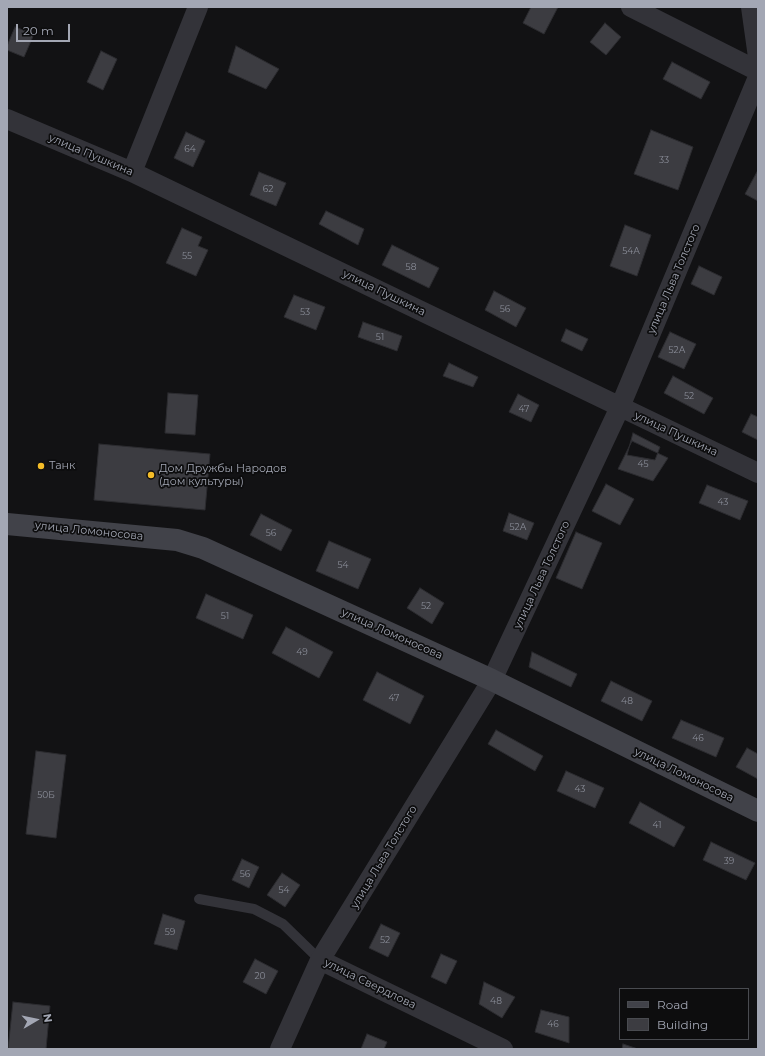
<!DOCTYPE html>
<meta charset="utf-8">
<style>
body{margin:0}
#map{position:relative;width:765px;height:1056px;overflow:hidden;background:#121214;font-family:Montserrat,sans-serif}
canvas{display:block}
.frame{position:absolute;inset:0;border:8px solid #a3a7b4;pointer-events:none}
.legend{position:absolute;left:619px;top:988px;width:130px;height:52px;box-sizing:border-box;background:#0d0d0e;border:1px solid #494b50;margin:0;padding:5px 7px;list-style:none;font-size:12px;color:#a3a7b4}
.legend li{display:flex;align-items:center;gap:8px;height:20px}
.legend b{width:20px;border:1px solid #494b50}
.north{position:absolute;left:16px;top:1000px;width:40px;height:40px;-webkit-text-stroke:3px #0d0d0e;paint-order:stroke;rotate:81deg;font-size:11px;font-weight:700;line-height:16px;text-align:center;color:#a3a7b4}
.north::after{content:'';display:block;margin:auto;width:14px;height:18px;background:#a3a7b4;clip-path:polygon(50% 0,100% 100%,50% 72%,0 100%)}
.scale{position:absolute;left:16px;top:24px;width:54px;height:18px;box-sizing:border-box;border:2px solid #a3a7b4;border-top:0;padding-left:5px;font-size:12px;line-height:14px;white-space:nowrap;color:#a3a7b4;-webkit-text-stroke:3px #0d0d0e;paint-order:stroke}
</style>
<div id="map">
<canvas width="765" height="1056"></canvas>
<div class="frame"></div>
<ul class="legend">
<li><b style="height:5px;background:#414249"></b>Road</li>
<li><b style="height:11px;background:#3c3c41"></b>Building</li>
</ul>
<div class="north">N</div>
<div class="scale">20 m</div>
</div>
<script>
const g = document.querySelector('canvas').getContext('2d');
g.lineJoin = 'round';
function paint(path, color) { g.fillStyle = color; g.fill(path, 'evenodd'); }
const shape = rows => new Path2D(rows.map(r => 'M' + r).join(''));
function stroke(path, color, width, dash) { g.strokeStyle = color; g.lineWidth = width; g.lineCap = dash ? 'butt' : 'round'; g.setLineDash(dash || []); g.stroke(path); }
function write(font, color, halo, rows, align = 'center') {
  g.font = font + ' Montserrat,sans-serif'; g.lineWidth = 3.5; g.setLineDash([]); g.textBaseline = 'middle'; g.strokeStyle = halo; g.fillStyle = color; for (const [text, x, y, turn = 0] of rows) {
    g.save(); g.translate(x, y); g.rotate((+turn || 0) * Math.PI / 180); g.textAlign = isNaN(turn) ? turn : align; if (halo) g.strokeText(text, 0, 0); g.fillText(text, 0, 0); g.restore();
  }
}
const building = shape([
 [531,7,558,7,544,34,523,23,531,7],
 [605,23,621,37,606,55,590,42,605,23],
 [15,27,34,34,24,57,7,50,7,46,15,27],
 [236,46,279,69,266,89,228,72,236,46],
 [101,51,117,59,103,90,87,82,101,51],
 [672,62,710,82,701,99,663,79,672,62],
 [651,130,693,147,678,190,634,174,651,130],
 [186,132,205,141,193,167,174,158,186,132],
 [758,170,758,201,745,194,758,170],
 [259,172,286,183,276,206,250,195,259,172],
 [326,211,364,229,358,245,319,224,326,211],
 [625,225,651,235,637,276,610,266,625,225],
 [182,228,202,237,198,246,208,250,196,276,166,263,182,228],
 [392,245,439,268,429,288,382,265,392,245],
 [699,266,722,277,714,295,691,284,699,266],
 [494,291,526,308,516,327,485,310,494,291],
 [294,295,325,307,316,330,284,317,294,295],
 [363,322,402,336,397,351,358,337,363,322],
 [566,329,588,339,582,351,561,341,566,329],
 [670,332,696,344,684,369,658,357,670,332],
 [449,363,478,377,473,387,443,376,449,363],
 [673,376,713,398,704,414,664,393,673,376],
 [168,393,198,395,195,435,165,433,168,393],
 [518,394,539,405,531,422,509,412,518,394],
 [751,414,758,417,758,440,742,432,751,414],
 [633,433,660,447,655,460,627,455,633,433],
 [632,441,668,458,653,481,618,469,632,441],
 [99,444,210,454,205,510,94,500,99,444],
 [606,484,634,499,620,525,592,511,606,484],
 [707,485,748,501,740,520,699,503,707,485],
 [509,513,534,523,527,540,503,531,509,513],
 [261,514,292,530,281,551,250,535,261,514],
 [576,532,602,543,582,589,556,578,576,532],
 [329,541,371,559,358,589,316,571,329,541],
 [420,588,444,603,432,624,407,608,420,588],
 [206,594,253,615,243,639,196,618,206,594],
 [286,627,333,652,319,678,272,653,286,627],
 [532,652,577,674,571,687,529,667,532,652],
 [377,672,424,696,410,724,363,700,377,672],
 [611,681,652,701,642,721,601,701,611,681],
 [681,720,724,738,716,757,672,738,681,720],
 [496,730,543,756,535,771,488,744,496,730],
 [747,748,758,754,758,779,736,767,747,748],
 [36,751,66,755,56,838,26,834,36,751],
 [566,771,604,788,595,808,557,791,566,771],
 [640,802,685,827,674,847,629,823,640,802],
 [711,842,755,863,746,880,703,860,711,842],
 [242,859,259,867,249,888,232,880,242,859],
 [282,873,300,885,285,907,267,895,282,873],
 [163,914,185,921,177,950,154,944,163,914],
 [381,924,400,933,388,957,369,948,381,924],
 [441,954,457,961,446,984,431,977,441,954],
 [255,959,278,971,266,994,243,982,255,959],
 [484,982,515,997,502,1018,479,1004,484,982],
 [13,1002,50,1006,46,1049,8,1049,13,1002],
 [541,1010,569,1017,569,1043,535,1032,541,1010],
 [367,1034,387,1042,384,1049,361,1049,367,1034],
 [623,1044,638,1049,622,1049,623,1044]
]);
paint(building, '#3c3c41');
stroke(building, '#2c2c30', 1);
stroke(shape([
 [199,899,254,909,283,924,320,960]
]), '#333339', 10);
stroke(shape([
 [631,7,758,71],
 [751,7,758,57],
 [7,119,132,172,758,473],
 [132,172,198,7],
 [320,960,503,1049],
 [280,1049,320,960,492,680,620,407,758,77]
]), '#333339', 20);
stroke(shape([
 [7,524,177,540,203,548,492,680,758,811]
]), '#414249', 22);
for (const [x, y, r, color] of [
 [41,466,4,"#f5bd28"],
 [151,475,4,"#f5bd28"]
]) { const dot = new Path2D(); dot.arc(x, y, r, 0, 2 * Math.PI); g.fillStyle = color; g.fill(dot); stroke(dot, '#0d0d0e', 1.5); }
write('9px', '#898c97', null, [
 ["64",190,149],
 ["33",664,160],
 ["62",268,189],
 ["54А",631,251],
 ["55",187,256],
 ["58",411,267],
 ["56",505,309],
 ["53",305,312],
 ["51",380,337],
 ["52А",677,350],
 ["52",689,396],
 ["47",524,409],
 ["45",643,464],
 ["43",723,502],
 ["52А",518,527],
 ["56",271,533],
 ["54",343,565],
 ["52",426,606],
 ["51",225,616],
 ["49",302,652],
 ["47",394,698],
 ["48",627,701],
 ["46",698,738],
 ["43",580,789],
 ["50Б",46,795],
 ["41",657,825],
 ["39",729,861],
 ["56",245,874],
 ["54",284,890],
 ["59",170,932],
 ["52",385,940],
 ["20",260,976],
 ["48",496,1001],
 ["46",553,1024]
]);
write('11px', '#a3a7b4', '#0d0d0e', [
 ["улица Пушкина",91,155,23],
 ["улица Льва Толстого",674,279,-67],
 ["улица Пушкина",384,293,26],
 ["улица Пушкина",676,434,25],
 ["улица Ломоносова",89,531,6],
 ["улица Льва Толстого",542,575,-65],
 ["улица Ломоносова",392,634,24],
 ["улица Ломоносова",684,775,26],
 ["улица Льва Толстого",384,857,-59],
 ["улица Свердлова",370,984,26]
]);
write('11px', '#a3a7b4', '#0d0d0e', [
 ["Танк",49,466],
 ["Дом Дружбы Народов",159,469],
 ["(дом культуры)",159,482]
], 'left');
</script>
